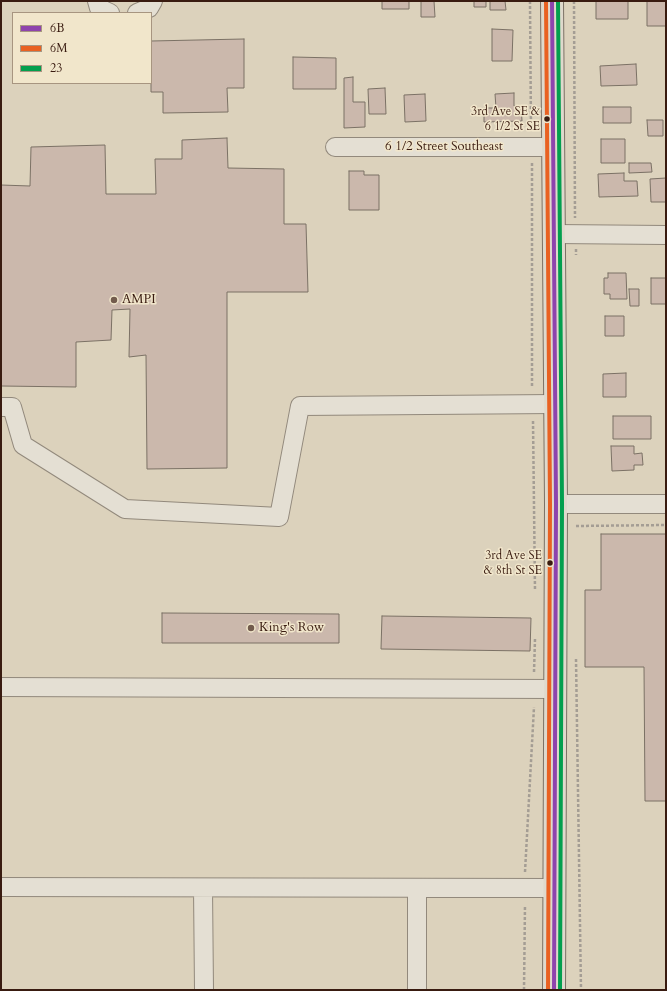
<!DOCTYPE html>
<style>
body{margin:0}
#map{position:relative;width:667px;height:991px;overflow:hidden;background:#dcd2bc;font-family:Cardo,serif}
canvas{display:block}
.frame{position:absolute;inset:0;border:2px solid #391b10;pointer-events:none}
.legend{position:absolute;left:12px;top:12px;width:140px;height:72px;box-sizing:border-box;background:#f1e6cb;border:1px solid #a79580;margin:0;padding:5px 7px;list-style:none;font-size:12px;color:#391b10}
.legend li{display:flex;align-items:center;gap:8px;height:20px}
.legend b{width:20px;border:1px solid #a79580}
</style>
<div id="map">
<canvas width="667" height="991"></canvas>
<div class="frame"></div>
<ul class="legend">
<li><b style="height:5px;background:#8e44ad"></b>6B</li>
<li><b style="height:5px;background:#e96121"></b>6M</li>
<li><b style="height:5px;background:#039f4e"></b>23</li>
</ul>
</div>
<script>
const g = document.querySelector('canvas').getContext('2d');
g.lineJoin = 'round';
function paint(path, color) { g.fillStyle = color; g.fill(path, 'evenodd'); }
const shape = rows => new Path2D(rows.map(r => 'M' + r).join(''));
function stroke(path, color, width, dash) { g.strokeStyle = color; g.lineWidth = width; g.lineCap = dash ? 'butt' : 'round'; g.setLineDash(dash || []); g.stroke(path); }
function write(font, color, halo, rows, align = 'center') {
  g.font = font + ' Cardo,serif'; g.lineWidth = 3; g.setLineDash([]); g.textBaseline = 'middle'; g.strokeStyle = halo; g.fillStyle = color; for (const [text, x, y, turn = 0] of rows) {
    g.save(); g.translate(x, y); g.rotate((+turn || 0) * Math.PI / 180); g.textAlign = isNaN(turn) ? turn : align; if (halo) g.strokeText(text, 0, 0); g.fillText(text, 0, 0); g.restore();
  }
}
const building = shape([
 [382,1,409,1,409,9,382,9,382,1],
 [421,1,434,1,435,17,421,17,421,1],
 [474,1,486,1,486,7,474,7,474,1],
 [490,1,505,1,506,10,490,10,490,1],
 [596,1,628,1,628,19,596,19,596,1],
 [647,1,666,1,666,26,647,26,647,1],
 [492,29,513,30,512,61,492,61,492,29],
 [244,39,244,88,227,88,228,112,163,113,163,92,151,92,151,41,244,39],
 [293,57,336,58,336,89,293,89,293,57],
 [636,64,637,85,601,86,600,66,636,64],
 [353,77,353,102,365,102,365,127,344,128,344,78,353,77],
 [385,88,386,114,369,114,368,89,385,88],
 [514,93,514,106,521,106,522,121,484,122,484,108,496,108,495,94,514,93],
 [425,94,426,121,405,122,404,95,425,94],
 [603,107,631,107,631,123,603,123,603,107],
 [647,120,663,120,663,136,648,136,647,120],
 [227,138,228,168,284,169,284,224,306,224,308,292,227,292,227,468,147,469,146,355,129,357,130,309,112,310,111,340,76,342,76,387,1,386,1,185,30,186,31,147,105,145,106,194,156,194,155,159,182,159,182,140,227,138],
 [601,139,625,139,625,163,601,163,601,139],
 [629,163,651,163,652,172,629,173,629,163],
 [349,171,364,171,364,175,379,175,379,210,349,210,349,171],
 [624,173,624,181,637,181,638,196,599,197,598,174,624,173],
 [666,178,666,202,651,202,650,179,666,178],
 [608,273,626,273,627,299,610,299,610,294,604,294,604,278,608,278,608,273],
 [651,278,666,278,666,304,651,304,651,278],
 [629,289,639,289,639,306,630,306,629,289],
 [605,316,624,316,624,336,605,336,605,316],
 [626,373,626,397,603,397,603,374,626,373],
 [613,416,651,416,651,439,613,439,613,416],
 [611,446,634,446,634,454,642,453,643,465,634,465,634,470,612,471,611,446],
 [601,534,666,534,666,801,645,801,644,667,585,667,585,590,601,590,601,534],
 [162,613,339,614,339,643,162,643,162,613],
 [382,616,531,618,530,651,381,649,382,616]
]);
paint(building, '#cbb8ac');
stroke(building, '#7b7165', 1);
const minor = shape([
 [97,1,99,8,110,13],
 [137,13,149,8,153,1],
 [335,147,554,147],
 [555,234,666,235],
 [1,407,12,407,23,445,125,509,279,517,300,406,555,404],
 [556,504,666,504],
 [1,687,554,689],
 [1,887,554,888],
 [203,888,204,990],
 [417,888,417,990]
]);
const major = shape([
 [552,1,556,504,554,990]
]);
stroke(minor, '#92897c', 20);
stroke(major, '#7b7165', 24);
stroke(shape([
 [530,1,531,130],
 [574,1,575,218],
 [532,163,532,388],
 [576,249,576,255],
 [533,421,535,590],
 [576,526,666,525],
 [576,659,581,990],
 [534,672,535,639],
 [525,872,534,707],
 [524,990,525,905]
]), '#a49d94', 2.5, [3, 2]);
stroke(minor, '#e4dfd3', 18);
stroke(major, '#dfd9cc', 22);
stroke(shape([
 [552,1,556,504,554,990]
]), '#8e44ad', 4);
stroke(shape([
 [546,1,550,504,548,990]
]), '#e96121', 4);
stroke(shape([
 [558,1,562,504,560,990]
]), '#039f4e', 4);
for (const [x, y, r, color] of [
 [547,119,3.5,"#391b10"],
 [114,300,4,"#725b4c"],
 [550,563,3.5,"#391b10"],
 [251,628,4,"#725b4c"]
]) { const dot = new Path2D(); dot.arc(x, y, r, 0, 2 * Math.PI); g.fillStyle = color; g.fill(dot); stroke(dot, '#f1e6cb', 1.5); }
write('12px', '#391b10', '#f1e6cb', [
 ["3rd Ave SE &",540,112],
 ["6 1/2 St SE",540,127],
 ["3rd Ave SE",542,556],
 ["& 8th St SE",542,571]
], 'right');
write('13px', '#391b10', '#f1e6cb', [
 ["6 1/2 Street Southeast",444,147]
]);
write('13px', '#391b10', '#f1e6cb', [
 ["AMPI",122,300],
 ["King's Row",259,628]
], 'left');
</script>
